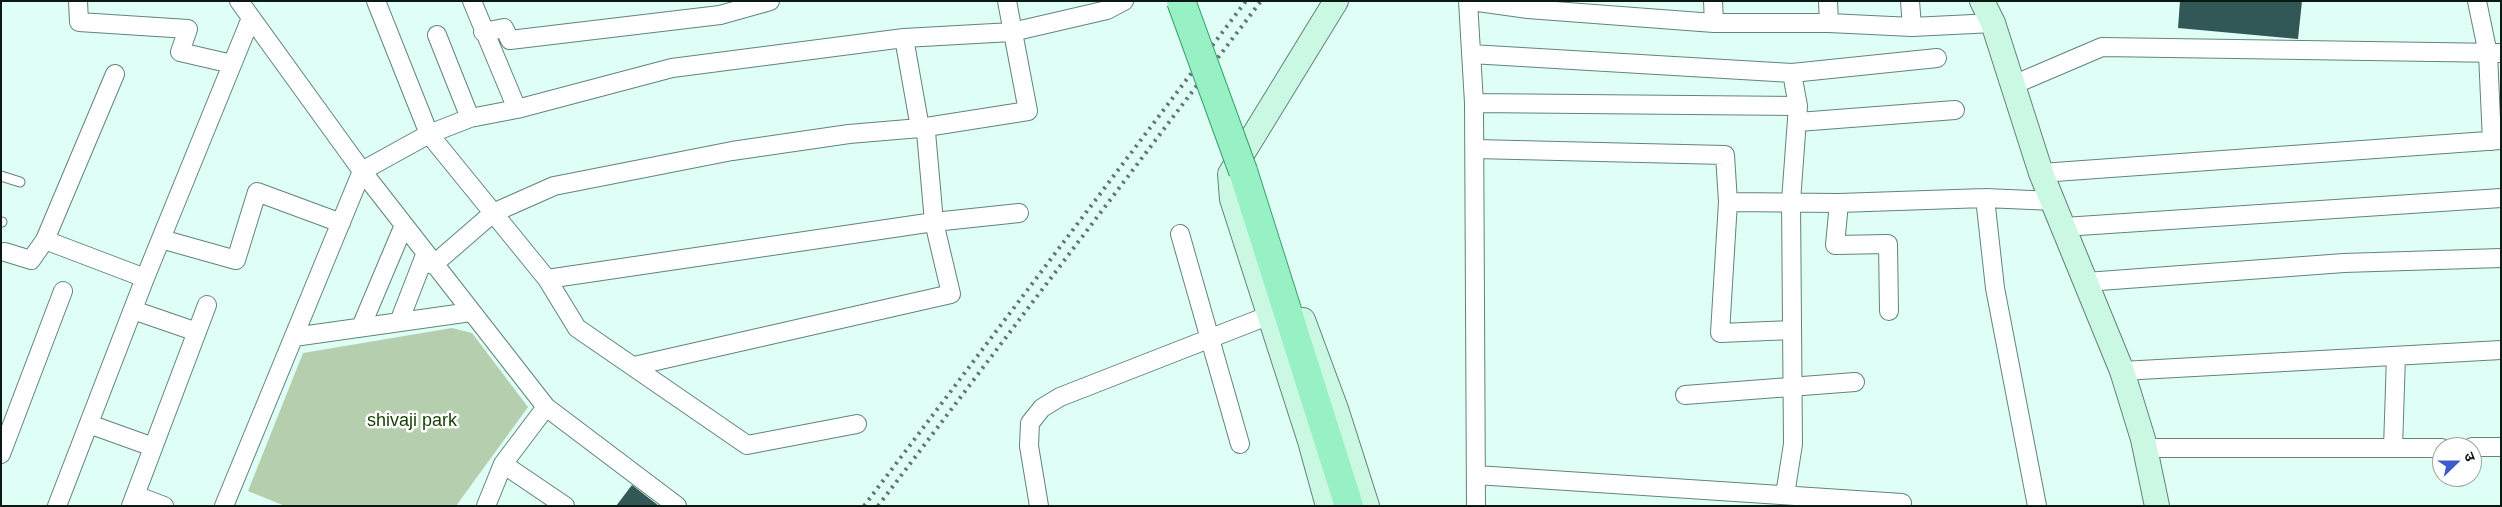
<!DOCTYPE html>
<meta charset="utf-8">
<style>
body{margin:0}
#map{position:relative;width:2502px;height:507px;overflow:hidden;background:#dffef5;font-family:Helvetica,"Noto Sans Devanagari",sans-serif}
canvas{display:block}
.frame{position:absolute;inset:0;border:2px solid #0b1915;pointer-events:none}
.north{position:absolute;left:2432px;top:437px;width:50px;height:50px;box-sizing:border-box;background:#fff;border:1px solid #9da3a1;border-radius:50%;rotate:68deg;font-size:14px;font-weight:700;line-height:20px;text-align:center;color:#0b1915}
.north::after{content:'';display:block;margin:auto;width:18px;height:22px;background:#3d5bcd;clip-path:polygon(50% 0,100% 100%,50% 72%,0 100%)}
</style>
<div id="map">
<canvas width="2502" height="507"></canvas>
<div class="frame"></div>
<div class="north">उ</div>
</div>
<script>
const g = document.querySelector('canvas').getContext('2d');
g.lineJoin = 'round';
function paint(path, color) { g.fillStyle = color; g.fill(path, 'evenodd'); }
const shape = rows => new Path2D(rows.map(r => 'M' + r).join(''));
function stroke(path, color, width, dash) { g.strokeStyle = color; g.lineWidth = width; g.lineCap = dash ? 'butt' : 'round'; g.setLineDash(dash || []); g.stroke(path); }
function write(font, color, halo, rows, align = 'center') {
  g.font = font + ' Helvetica,sans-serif'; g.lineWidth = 5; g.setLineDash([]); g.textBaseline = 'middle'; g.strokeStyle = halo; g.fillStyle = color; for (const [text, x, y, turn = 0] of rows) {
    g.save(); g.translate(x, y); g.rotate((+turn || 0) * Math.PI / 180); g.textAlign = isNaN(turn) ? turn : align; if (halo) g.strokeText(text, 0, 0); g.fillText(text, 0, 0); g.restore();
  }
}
paint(shape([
 [452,328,472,333,528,407,456,506,285,506,248,491,303,353]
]), '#b5ceae');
paint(shape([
 [2180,1,2302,1,2298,39,2178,28],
 [632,485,659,506,616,506]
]), '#325757');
const lane = shape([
 [1,176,20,182],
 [1,222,2,222]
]);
const street = shape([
 [78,1,79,22,188,29,180,52,232,64],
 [239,1,362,171,546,407,503,464,486,506],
 [376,1,429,134,547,279,577,328,747,445,857,424],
 [472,1,517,109],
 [1468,1,1474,103,1476,506],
 [1471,1,1528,9,1714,23,1829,23,1912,27,1993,23],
 [1713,1,1714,23],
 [1828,1,1829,23],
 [1910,1,1912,27],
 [2477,1,2488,54,2492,141],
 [483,32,504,28,510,40,720,15,770,1],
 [437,35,470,118],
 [1471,54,1792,73,1937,58],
 [115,74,45,240,145,278],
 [2013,85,2102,47,2501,53],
 [1474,103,1798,106],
 [1798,122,1955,110],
 [1475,149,1725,155,1728,202],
 [2041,173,2501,140],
 [1985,198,1995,288,2037,506],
 [1839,203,1835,245,1888,244,1889,311],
 [2064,227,2501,198],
 [1180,234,1240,444],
 [161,239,236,260,257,192,341,223],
 [5,252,31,260,45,240],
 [433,265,493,213,554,186,732,151,849,134,920,128,1028,111,1007,1],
 [547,279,934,222,1019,213],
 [2086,282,2344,263,2501,258],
 [133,310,197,332],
 [399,322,425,255],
 [361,327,404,225],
 [1792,330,1720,333,1728,202,1839,203,1985,198,2054,201],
 [294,337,471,312],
 [634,366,951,294,934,222,926,132,920,128,904,38],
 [2122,371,2501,350],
 [1685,395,1855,382],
 [546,407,677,506],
 [89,424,153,447],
 [2472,447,2501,447],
 [2145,448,2442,448],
 [2393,448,2396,356],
 [1,454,63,291],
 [503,464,565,506],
 [1476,475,1902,503],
 [135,495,164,506],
 [1785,495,1793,444,1791,201,1798,106,1792,73],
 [57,506,145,278,251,18],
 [131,506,207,305],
 [224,506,362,171,429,134,470,118,517,109,672,68,904,38,1012,32,1107,10,1124,1],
 [1039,506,1029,446,1030,423,1042,408,1060,397,1270,315]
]);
const secondary = shape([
 [1982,1,1993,23,2041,173,2122,371,2143,439,2157,506],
 [1303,320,1336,409,1367,506],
 [1328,506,1310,441,1232,199,1230,174,1336,1]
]);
const primary = shape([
 [1243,171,1349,506]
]);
stroke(lane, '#61847b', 11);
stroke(street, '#61847b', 20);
stroke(secondary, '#61847b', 26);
stroke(primary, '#38a06d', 30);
stroke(lane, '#fff', 9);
stroke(street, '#fff', 18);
stroke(secondary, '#cbf8e2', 24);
stroke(primary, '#97f1c4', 28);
stroke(shape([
 [864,506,1246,1],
 [878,506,1261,1]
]), '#627771', 4, [2.5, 5]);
const primaryBridge = shape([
 [1181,1,1243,171]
]);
stroke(primaryBridge, '#38a06d', 30, []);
stroke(primaryBridge, '#97f1c4', 28);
write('18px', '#123f00', '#fff', [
 ["shivaji park",412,421]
]);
</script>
